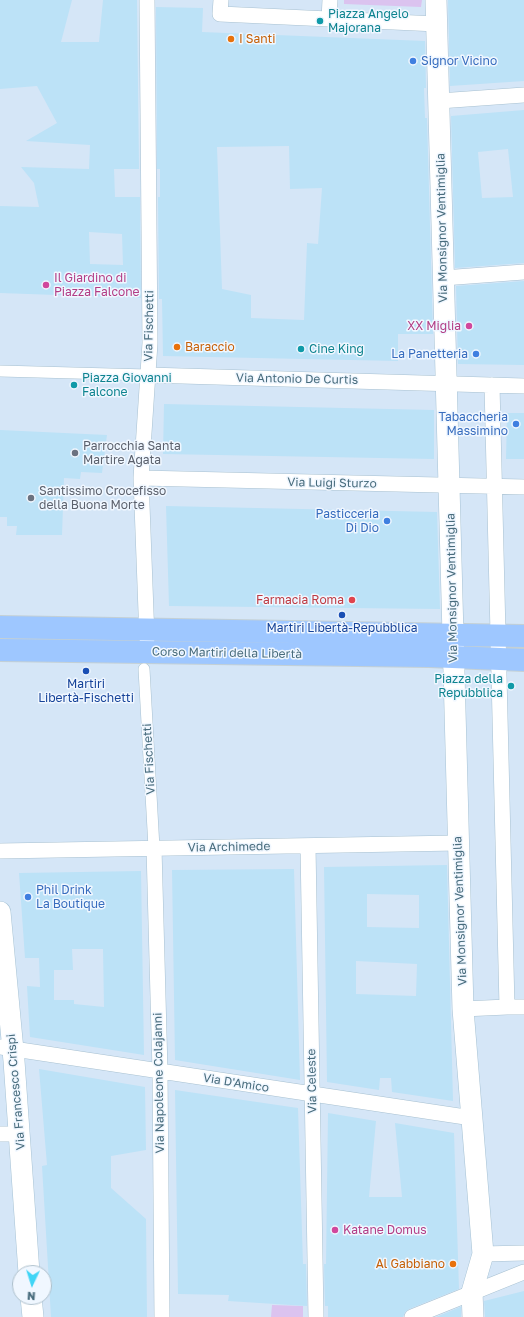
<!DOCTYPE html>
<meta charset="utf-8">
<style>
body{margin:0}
#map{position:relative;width:524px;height:1317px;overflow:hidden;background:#e8f2ff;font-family:"Golos Text",sans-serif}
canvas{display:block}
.north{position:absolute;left:12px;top:1265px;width:40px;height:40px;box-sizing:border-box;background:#f0f7ff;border:1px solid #adbfcb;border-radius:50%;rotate:184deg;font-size:11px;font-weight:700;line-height:16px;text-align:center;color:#486c7d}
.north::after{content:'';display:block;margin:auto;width:14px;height:18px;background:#40d5f6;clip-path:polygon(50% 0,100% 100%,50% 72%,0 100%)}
</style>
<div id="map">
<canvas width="524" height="1317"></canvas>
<div class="north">N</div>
</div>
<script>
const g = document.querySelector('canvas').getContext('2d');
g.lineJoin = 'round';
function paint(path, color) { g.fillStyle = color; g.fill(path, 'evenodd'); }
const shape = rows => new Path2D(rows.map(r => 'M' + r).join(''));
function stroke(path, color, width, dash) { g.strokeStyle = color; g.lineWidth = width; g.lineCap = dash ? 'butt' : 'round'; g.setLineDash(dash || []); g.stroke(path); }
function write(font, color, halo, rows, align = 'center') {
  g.font = font + ' "Golos Text",sans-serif'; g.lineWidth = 3; g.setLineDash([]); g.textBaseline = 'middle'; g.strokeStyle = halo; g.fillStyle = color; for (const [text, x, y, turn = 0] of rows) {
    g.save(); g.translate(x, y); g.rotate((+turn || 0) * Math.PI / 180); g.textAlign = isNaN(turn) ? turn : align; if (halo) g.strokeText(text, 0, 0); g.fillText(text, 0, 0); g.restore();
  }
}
paint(shape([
 [0,0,524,0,524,1317,0,1317],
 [20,1273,44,1273,44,1297,20,1297]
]), '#d5e6f7');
paint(shape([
 [344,0,422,0,421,7,344,4],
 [272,1305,303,1306,303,1317,271,1317]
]), '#dbc3ef');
paint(shape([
 [0,0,72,0,61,42,99,42,103,0,137,0,139,169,114,169,115,197,140,197,141,298,0,293,0,206,39,207,34,183,21,167,89,169,90,145,26,141,57,123,37,86,0,89],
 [89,232,122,234,123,265,90,264],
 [448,0,524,0,524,81,450,86],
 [156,7,203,8,202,32,425,41,426,88,424,88,425,118,427,118,433,334,398,334,398,361,163,356,162,299,159,299,158,197,160,197,160,169,157,169],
 [289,146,290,189,322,188,318,244,307,243,304,320,251,318,251,295,222,289,217,147],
 [524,110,524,263,455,268,451,116],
 [508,149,513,197,482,198,478,152],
 [524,281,524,365,458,364,456,286],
 [164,404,434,410,434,459,163,454],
 [507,413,524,413,524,459,506,459],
 [0,430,107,435,102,473,81,472,80,479,64,478,62,535,16,535,17,526,7,526,7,517,0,517],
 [166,506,437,512,440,609,169,606],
 [447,865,453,1101,392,1092,391,1078,380,1078,379,1090,327,1082,324,867],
 [367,894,419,895,419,928,367,927],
 [356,961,417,964,416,996,356,994],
 [294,869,300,1080,175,1060,172,870],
 [141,871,144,1055,30,1037,27,986,40,987,39,958,25,958,19,873],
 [72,949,103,949,104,1007,74,1004,74,1000,54,1000,54,970,73,970],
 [39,1069,145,1087,146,1150,111,1156,111,1188,146,1219,147,1317,51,1317,42,1166,47,1165],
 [175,1090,298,1108,303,1264,306,1264,307,1306,228,1301,229,1295,178,1294],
 [328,1113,376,1121,369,1197,402,1197,395,1123,454,1133,459,1289,409,1309,405,1312,403,1317,328,1317,328,1306,325,1306,324,1264,326,1264],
 [524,1291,524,1317,485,1317,484,1301],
 [461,1307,461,1317,436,1317,460,1307]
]), '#bce2f7');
const pedestrian = shape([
 [0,371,148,375],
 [144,669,154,848]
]);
const minor = shape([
 [147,0,150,343,141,478,147,639],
 [221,0,220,14,437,24],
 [329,19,330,0],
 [439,101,524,95],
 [443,278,524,272],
 [148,375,524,386],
 [141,478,524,487],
 [308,846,316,1317],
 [154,848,160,1071,162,1317],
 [0,851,458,843],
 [507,1007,524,1007],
 [463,1009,507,1007,492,385],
 [0,1047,472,1118],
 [0,1134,19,1134],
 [483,1254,524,1253],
 [412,1317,524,1272]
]);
const secondary = shape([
 [436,0,463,1009,483,1254,472,1292,473,1317],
 [0,912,14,1061,29,1273],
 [31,1297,33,1317]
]);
const primary = shape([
 [0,627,524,636],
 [0,650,429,656,524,660]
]);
stroke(pedestrian, '#a8c1d1', 12);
stroke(minor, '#a8c1d1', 16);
stroke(secondary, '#a6c2d4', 22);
stroke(primary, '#c4d0d5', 24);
stroke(pedestrian, '#fff', 11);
stroke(minor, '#fff', 15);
stroke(secondary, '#fff', 21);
stroke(primary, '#9ec7ff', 22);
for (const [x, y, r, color] of [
 [320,21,4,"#0f9aa8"],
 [231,39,4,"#e8710a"],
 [413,61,4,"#3f7fe0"],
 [46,285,4,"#d1479c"],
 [469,326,4,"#d1479c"],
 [177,347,4,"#e8710a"],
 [301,349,4,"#0f9aa8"],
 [476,354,4,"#3f7fe0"],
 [74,385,4,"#0f9aa8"],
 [516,424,4,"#3f7fe0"],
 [75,453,4,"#6b7280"],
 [31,498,4,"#6b7280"],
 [387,521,4,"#3f7fe0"],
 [352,600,4,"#e0444e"],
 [342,615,4,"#1a4fb4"],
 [86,671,4,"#1a4fb4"],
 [511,686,4,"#0f9aa8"],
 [28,897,4,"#3f7fe0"],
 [335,1230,4,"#d1479c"],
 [453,1264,4,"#e8710a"]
]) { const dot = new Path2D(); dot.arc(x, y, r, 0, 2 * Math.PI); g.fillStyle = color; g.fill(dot); stroke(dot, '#f0f7ff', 1.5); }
write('12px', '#0d838f', '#f0f7ff', [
 ["Piazza Angelo",328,14],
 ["Majorana",328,28],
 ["Cine King",309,349],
 ["Piazza Giovanni",82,378],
 ["Falcone",82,392],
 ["Piazza della",503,679,"right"],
 ["Repubblica",503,693,"right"]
], 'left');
write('12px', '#c56008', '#f0f7ff', [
 ["I Santi",239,39],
 ["Baraccio",185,347],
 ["Al Gabbiano",445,1264,"right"]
], 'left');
write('12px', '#366cbe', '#f0f7ff', [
 ["Signor Vicino",421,61,"left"],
 ["La Panetteria",468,354],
 ["Tabaccheria",508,417],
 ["Massimino",508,431],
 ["Pasticceria",379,514],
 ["Di Dio",379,528],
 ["Phil Drink",36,890,"left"],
 ["La Boutique",36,904,"left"]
], 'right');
write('12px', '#486c7d', '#f0f7ff', [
 ["Via Monsignor Ventimiglia",442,228,-91],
 ["Via Fischetti",149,326,-89],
 ["Via Antonio De Curtis",297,379,1],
 ["Via Luigi Sturzo",332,483,1],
 ["Via Monsignor Ventimiglia",452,588,-91],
 ["Corso Martiri della Libertà",227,653,1],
 ["Via Fischetti",149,759,-93],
 ["Via Archimede",229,847,-1],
 ["Via Monsignor Ventimiglia",460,911,-92],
 ["Via Celeste",312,1081,-91],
 ["Via Napoleone Colajanni",159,1083,-91],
 ["Via D'Amico",236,1083,9],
 ["Via Francesco Crispi",16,1092,-95]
]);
write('12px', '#b23c85', '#f0f7ff', [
 ["Il Giardino di",54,278],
 ["Piazza Falcone",54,292],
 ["XX Miglia",461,326,"right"],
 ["Katane Domus",343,1230]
], 'left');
write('12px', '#5b616d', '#f0f7ff', [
 ["Parrocchia Santa",83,446],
 ["Martire Agata",83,460],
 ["Santissimo Crocefisso",39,491],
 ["della Buona Morte",39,505]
], 'left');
write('12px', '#be3a42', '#f0f7ff', [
 ["Farmacia Roma",344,600]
], 'right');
write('12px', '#164399', '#f0f7ff', [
 ["Martiri Libertà-Repubblica",342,628],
 ["Martiri",86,684],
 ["Libertà-Fischetti",86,698]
]);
</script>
